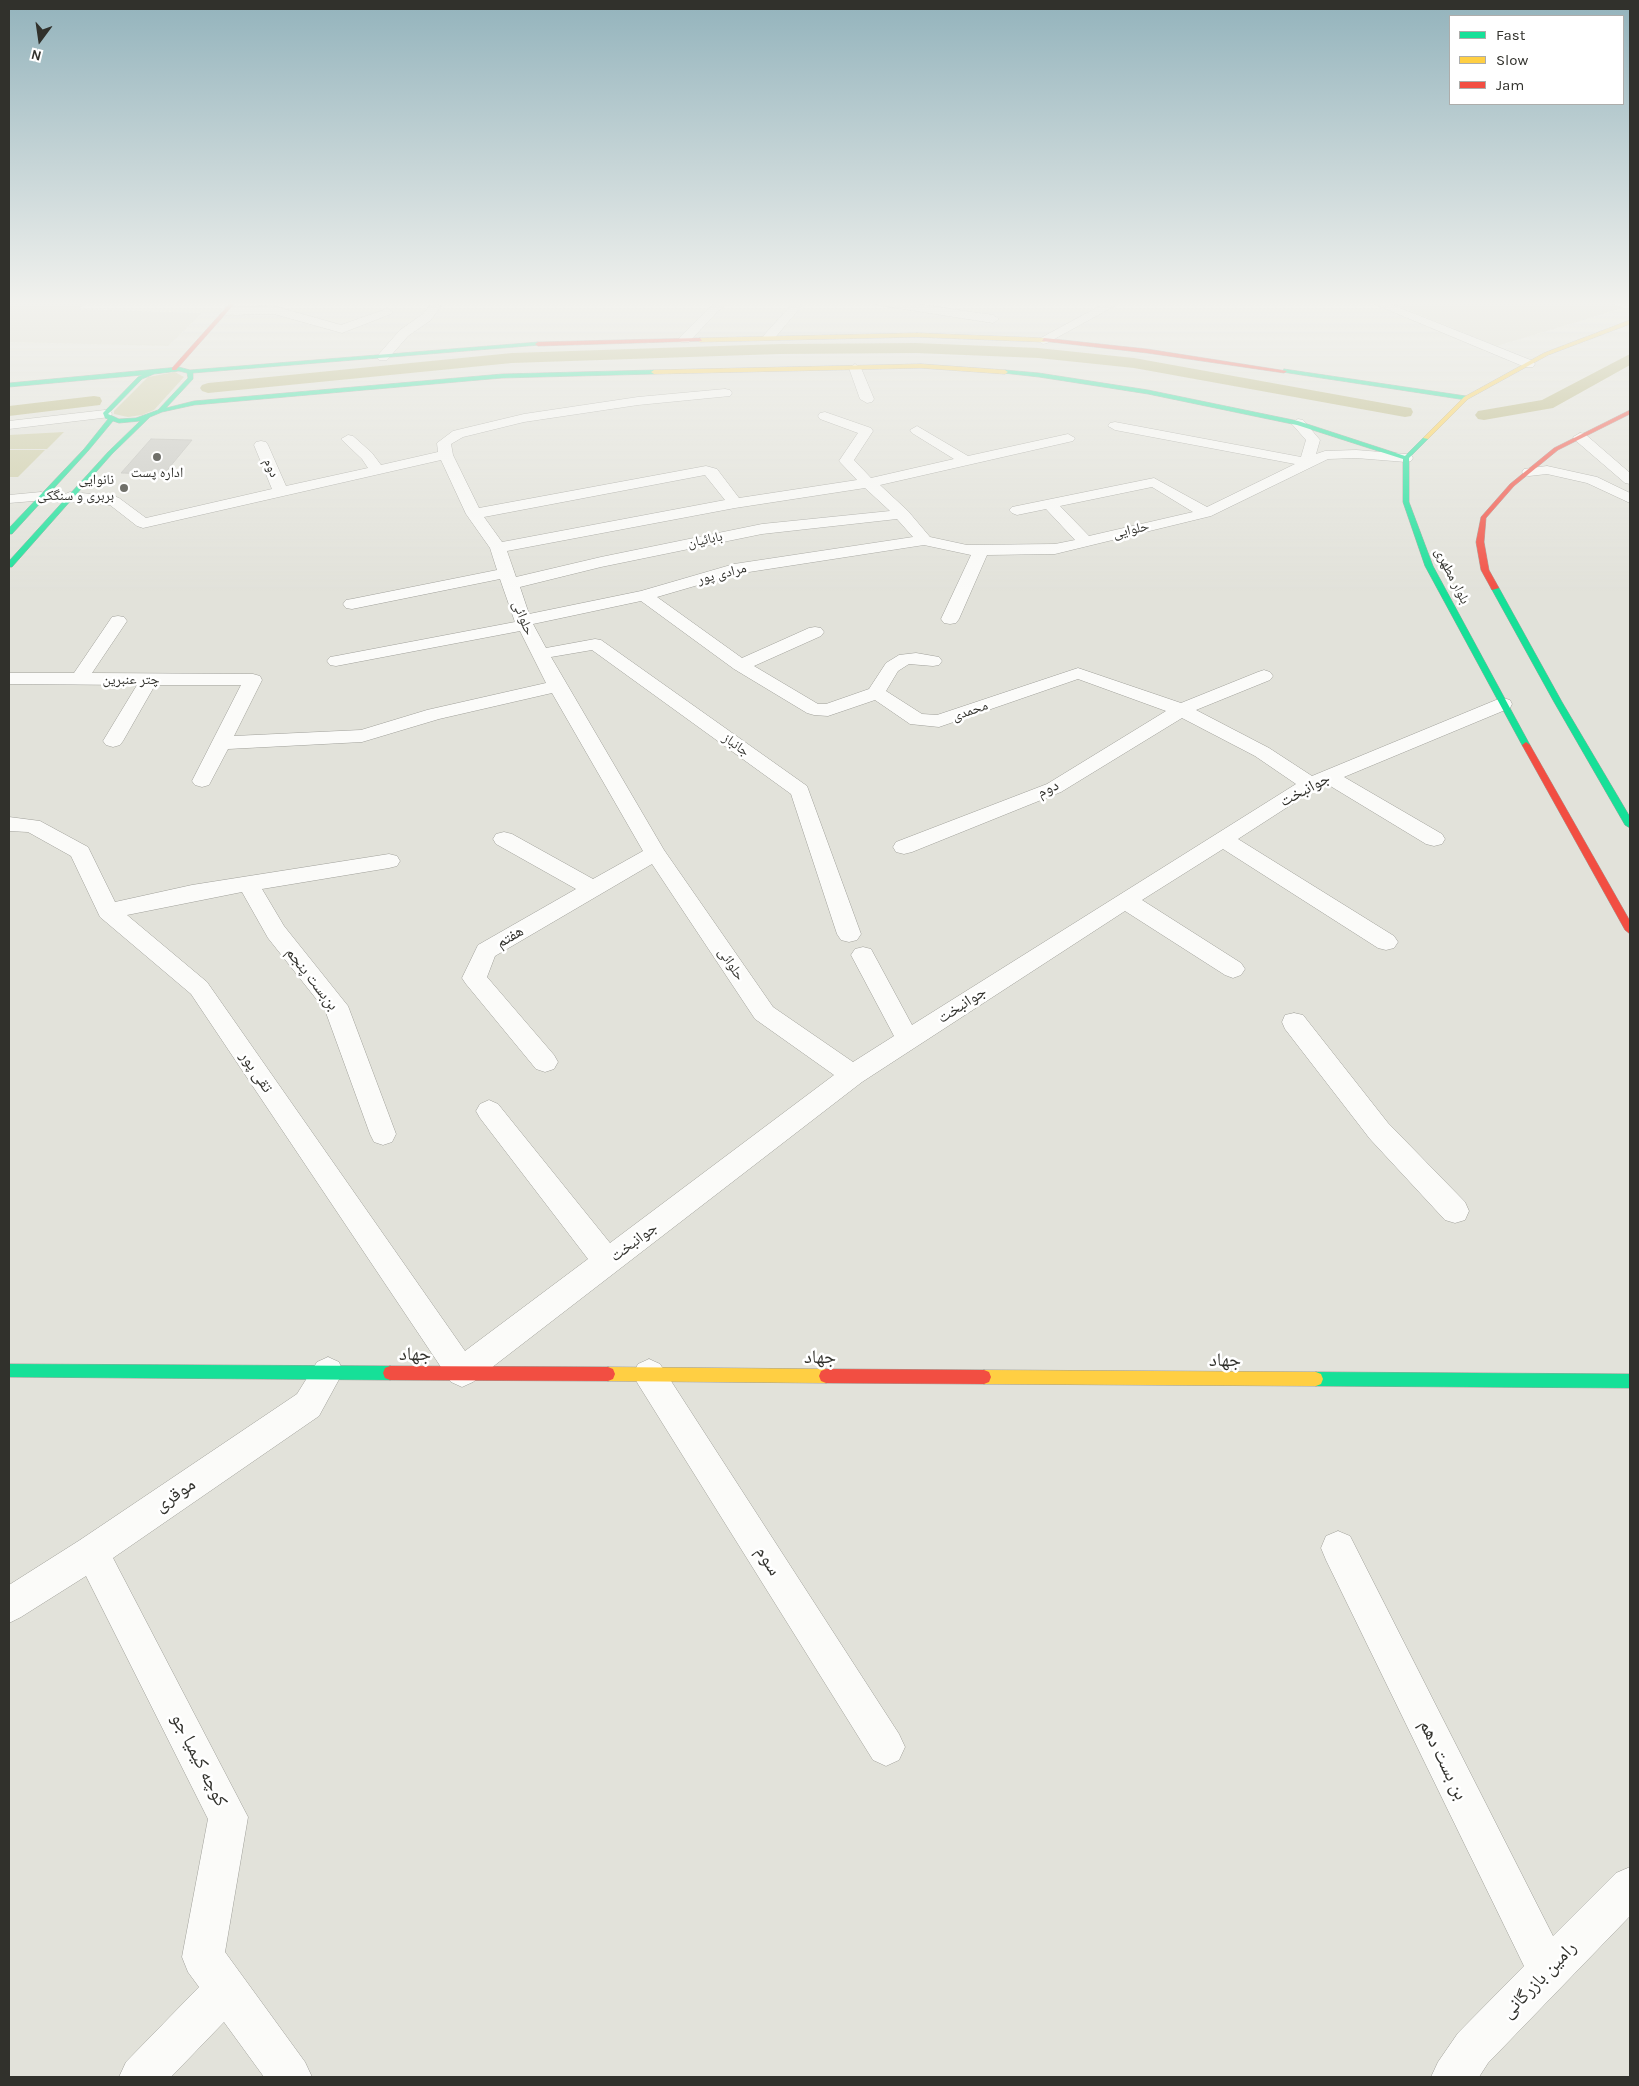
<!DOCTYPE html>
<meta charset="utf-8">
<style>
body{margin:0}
#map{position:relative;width:1639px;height:2086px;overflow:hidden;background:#e2e2da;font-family:Karla,sans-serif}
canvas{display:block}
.frame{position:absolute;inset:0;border:10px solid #31312c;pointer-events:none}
.legend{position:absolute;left:1449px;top:15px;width:175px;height:90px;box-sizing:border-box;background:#fff;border:1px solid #adadab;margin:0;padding:6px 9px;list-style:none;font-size:15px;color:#31312c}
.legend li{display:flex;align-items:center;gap:10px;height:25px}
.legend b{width:25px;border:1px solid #adadab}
.north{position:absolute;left:15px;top:15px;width:50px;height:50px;-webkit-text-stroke:4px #fff;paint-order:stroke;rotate:194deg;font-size:14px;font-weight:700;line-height:20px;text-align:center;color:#31312c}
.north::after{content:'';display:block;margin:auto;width:18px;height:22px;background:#31312c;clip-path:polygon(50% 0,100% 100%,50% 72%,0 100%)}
</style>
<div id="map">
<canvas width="1639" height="2086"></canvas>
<div class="frame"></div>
<ul class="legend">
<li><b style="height:6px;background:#16e098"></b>Fast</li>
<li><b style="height:6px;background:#ffcf43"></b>Slow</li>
<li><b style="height:6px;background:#f24e42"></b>Jam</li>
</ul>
<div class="north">N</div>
</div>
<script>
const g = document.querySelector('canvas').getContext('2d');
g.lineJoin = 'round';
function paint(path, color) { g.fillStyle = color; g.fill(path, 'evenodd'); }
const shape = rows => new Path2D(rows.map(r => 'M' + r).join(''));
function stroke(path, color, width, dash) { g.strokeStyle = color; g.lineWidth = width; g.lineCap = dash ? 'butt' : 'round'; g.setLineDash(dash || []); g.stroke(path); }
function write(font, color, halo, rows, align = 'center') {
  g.font = font + ' Karla,"Noto Naskh Arabic",sans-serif'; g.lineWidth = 5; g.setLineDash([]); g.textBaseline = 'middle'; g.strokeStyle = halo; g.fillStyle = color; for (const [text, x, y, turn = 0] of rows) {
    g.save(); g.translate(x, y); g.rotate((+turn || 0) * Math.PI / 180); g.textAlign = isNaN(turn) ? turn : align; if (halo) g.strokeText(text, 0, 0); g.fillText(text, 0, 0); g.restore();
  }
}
paint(shape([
 [9,302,88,302,78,309,202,313,168,346,9,342],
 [1388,302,1609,302,1623,308,1497,346]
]), '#dbdaca');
paint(shape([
 [175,372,184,377,154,410,142,415,128,417,114,414,114,411,148,377],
 [64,432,47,449,9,449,9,435],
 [9,450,45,450,18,477,9,477]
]), '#cccba4');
paint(shape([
 [916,343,1038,348,1134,358,1405,407,1411,408,1413,412,1411,416,1405,417,1134,368,1038,358,916,353,779,354,512,363,208,393,202,391,200,388,202,385,208,383,512,353,779,344,916,343],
 [1630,354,1630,365,1553,408,1484,420,1478,419,1475,415,1478,411,1484,410,1542,400,1630,354],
 [94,396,100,397,102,401,100,405,9,416,9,406,94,396]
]), '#b5b279');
const building = shape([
 [151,439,192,440,164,474,121,473,151,439]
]);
paint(building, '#c8c8c2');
stroke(building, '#bcbcb6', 1);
const street = shape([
 [716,302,730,302,717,312,689,342,681,342,679,339,681,336,709,308,716,302],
 [872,302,904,302,993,315,999,319,993,323,877,305,872,302],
 [1107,302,1122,302,1047,343,1043,344,1037,340,1107,302],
 [1369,302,1385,302,1533,361,1535,364,1533,367,1525,367,1369,302],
 [435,303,441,306,431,320,408,336,387,360,379,360,377,357,379,354,400,330,423,314,431,304,435,303],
 [796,303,800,304,802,306,800,308,773,340,765,340,763,337,765,334,792,304,796,303],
 [274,306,341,325,383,310,387,308,393,312,391,314,342,333,274,314,226,315,220,311,226,307,274,306],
 [855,364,861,368,874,399,872,402,867,403,860,399,849,368,855,364],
 [725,389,730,390,732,393,730,396,638,405,524,422,463,437,451,444,453,455,479,508,706,466,717,469,739,498,857,480,839,461,858,433,820,419,818,416,820,413,825,412,871,428,873,431,854,460,871,478,954,459,912,433,910,430,917,426,968,456,1068,434,1075,438,1073,441,880,485,908,511,930,537,967,545,1055,544,1075,540,1046,509,1017,515,1012,513,1009,510,1012,507,1154,478,1207,507,1295,464,1115,430,1108,426,1110,423,1115,422,1301,457,1306,440,1291,423,1298,419,1303,420,1320,440,1316,454,1325,451,1356,450,1406,454,1411,455,1413,458,1411,461,1406,462,1356,458,1328,459,1211,516,1055,554,987,555,959,619,956,623,950,624,944,623,941,619,971,555,924,545,736,574,657,597,742,658,809,628,815,627,821,628,824,632,821,636,754,666,818,704,826,704,869,689,886,663,899,655,916,653,939,657,942,661,939,665,933,666,909,664,898,671,886,691,922,714,937,715,1078,668,1181,703,1258,672,1264,670,1270,672,1273,676,1270,680,1196,710,1269,748,1312,776,1496,700,1503,698,1510,700,1512,704,1510,708,1344,777,1442,834,1445,839,1442,844,1434,846,1426,844,1327,784,1317,788,1238,839,1394,936,1398,942,1394,948,1386,950,1378,948,1223,849,1142,900,1241,963,1245,969,1241,975,1233,978,1225,975,1125,911,862,1082,473,1382,462,1387,451,1382,191,994,100,917,71,856,28,832,9,831,9,817,40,821,88,847,115,902,192,885,389,854,397,856,400,861,397,866,389,868,262,889,284,926,348,1006,396,1134,392,1142,383,1145,374,1142,370,1134,325,1010,268,938,242,892,127,915,207,982,465,1351,588,1259,480,1118,476,1111,480,1104,489,1100,498,1104,610,1243,834,1075,755,1019,652,864,495,956,487,977,554,1055,558,1062,554,1069,545,1072,536,1069,466,984,462,978,478,945,576,889,496,844,493,839,496,834,504,832,512,834,593,879,643,851,552,693,439,719,362,742,228,749,209,785,202,787,195,785,192,781,241,685,155,685,123,741,120,745,113,747,106,745,103,741,137,685,9,684,9,673,74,673,112,617,118,616,124,617,127,621,92,673,253,674,260,676,262,680,234,736,361,730,427,710,546,683,520,631,336,666,330,665,327,661,330,657,336,656,515,622,500,579,352,609,346,608,343,604,346,600,352,599,497,570,490,548,466,514,441,460,143,528,137,526,110,505,70,502,65,500,62,497,65,494,70,492,114,496,119,498,146,518,272,489,254,445,256,442,261,441,266,442,268,445,286,486,368,468,362,459,341,439,348,435,353,436,372,453,381,465,438,452,437,443,453,431,524,414,638,397,725,389],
 [705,475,725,500,502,542,484,517,705,475],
 [1152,487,1193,512,1089,536,1060,506,1152,487],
 [865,488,890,511,762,524,601,557,516,577,507,551,735,508,865,488],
 [897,519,913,537,734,564,641,591,529,614,520,587,601,567,762,534,897,519],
 [641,601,734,669,807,713,814,715,828,716,875,700,910,724,939,727,1078,679,1166,711,1047,784,896,842,893,847,896,852,904,854,912,852,1061,792,1182,718,1255,756,1296,784,912,1025,871,949,863,947,855,949,851,955,894,1036,853,1062,773,1007,664,850,551,657,592,650,791,794,837,934,841,940,849,942,857,940,861,934,807,786,601,640,595,639,546,648,533,624,641,601],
 [105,410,110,411,112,414,110,417,9,429,9,421,105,410],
 [1580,433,1585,434,1630,473,1630,484,1625,483,1575,440,1573,437,1580,433],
 [1547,466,1597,477,1630,493,1630,503,1587,483,1547,474,1529,476,1524,475,1522,472,1524,469,1547,466],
 [41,492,46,494,49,497,46,500,9,503,9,495,41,492],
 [1294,1013,1303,1015,1388,1123,1465,1202,1469,1211,1465,1220,1455,1223,1445,1220,1370,1139,1285,1029,1282,1022,1285,1015,1294,1013],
 [328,1357,339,1362,343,1372,319,1416,113,1558,248,1817,225,1952,305,2062,312,2077,264,2077,224,2022,171,2077,119,2077,126,2062,199,1987,188,1972,182,1957,208,1819,86,1576,21,1617,9,1623,9,1585,80,1540,297,1394,317,1362,328,1357],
 [649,1359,660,1364,899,1734,905,1747,899,1760,886,1766,873,1760,638,1384,633,1374,638,1364,649,1359],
 [1338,1531,1350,1536,1553,1936,1616,1873,1630,1867,1630,1916,1488,2063,1479,2077,1431,2077,1438,2062,1458,2033,1524,1966,1326,1560,1321,1548,1326,1536,1338,1531]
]);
const fast = shape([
 [538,342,540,345,193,373,193,379,166,408,194,401,502,374,654,370,657,372,654,374,502,378,194,405,162,412,150,417,112,454,12,567,9,567,9,561,108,452,140,421,119,423,113,421,88,451,12,534,9,534,9,528,84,449,108,419,105,418,103,413,138,377,142,375,9,387,9,383,179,367,190,370,538,342],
 [179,371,187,373,188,378,158,410,136,418,119,419,108,414,142,379,154,374,179,371],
 [1284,369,1466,396,1469,398,1466,400,1282,372,1284,369],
 [1005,370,1039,373,1148,390,1298,421,1405,456,1424,437,1428,437,1428,439,1409,458,1409,502,1433,566,1530,745,1529,747,1526,748,1522,745,1425,566,1403,502,1403,459,1297,425,1148,394,1039,377,1003,373,1005,370],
 [1492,586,1499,588,1562,702,1630,817,1630,828,1625,825,1554,702,1491,588,1492,586],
 [9,1364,390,1366,395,1368,397,1373,395,1378,390,1380,9,1377,9,1364],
 [1316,1372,1630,1374,1630,1388,1316,1386,1311,1384,1309,1379,1311,1374,1316,1372]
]);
const slow = shape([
 [1630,320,1630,324,1548,355,1468,399,1428,439,1423,438,1464,397,1544,353,1630,320],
 [917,333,1044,338,1047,340,1044,342,917,337,700,342,697,340,700,338,917,333],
 [921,364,1005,370,1008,372,1005,374,921,368,654,374,651,372,654,370,921,364],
 [608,1367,826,1369,831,1371,833,1376,831,1381,826,1383,608,1381,603,1379,601,1374,603,1369,608,1367],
 [984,1370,1316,1372,1321,1374,1323,1379,1321,1384,1316,1386,984,1384,979,1382,977,1377,979,1372,984,1370]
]);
const jam = shape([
 [231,302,236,302,176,370,172,370,172,368,231,302],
 [700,338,702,341,538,346,535,344,538,342,700,338],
 [1044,338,1147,349,1287,371,1284,373,1147,353,1042,341,1044,338],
 [1630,410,1630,414,1558,450,1514,486,1486,518,1484,542,1489,570,1499,588,1492,590,1481,570,1476,542,1481,517,1510,484,1554,448,1630,410],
 [1526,742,1530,745,1630,921,1630,934,1625,930,1522,745,1526,742],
 [390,1366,608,1367,613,1369,615,1374,613,1379,608,1381,390,1380,385,1378,383,1373,385,1368,390,1366],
 [826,1369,984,1370,989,1372,991,1377,989,1382,984,1384,826,1383,821,1381,819,1376,821,1371,826,1369]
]);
stroke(street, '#a0a09a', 1);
stroke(fast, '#a0a09a', 1);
stroke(slow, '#a0a09a', 1);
stroke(jam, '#a0a09a', 1);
paint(street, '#fbfbf9');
paint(fast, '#16e098');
paint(slow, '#ffcf43');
paint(jam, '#f24e42');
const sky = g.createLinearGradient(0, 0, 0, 595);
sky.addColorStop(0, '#93b3bc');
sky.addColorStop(0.51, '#f2f2ee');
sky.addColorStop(1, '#f2f2ee00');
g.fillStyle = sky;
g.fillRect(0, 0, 1639, 595);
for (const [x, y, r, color] of [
 [157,457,5,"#6f6f69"],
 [124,488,5,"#6f6f69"]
]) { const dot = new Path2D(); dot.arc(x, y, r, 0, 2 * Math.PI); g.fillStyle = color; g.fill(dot); stroke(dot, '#fff', 2); }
write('14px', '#31312c', '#fff', [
 ["دوم",271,468,66],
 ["حلوایی",1131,530,-13],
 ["بابائیان",705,540,-12],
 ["مرادی پور",722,574,-14],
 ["بلوار مطهری",1452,576,63],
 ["حلوائی",523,618,68],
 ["چتر عنبرین",131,680],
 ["محمدی",970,711,-19],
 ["جانباز",736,745,36],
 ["حلوائی",731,964,56]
]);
write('14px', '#31312c', '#fff', [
 ["اداره پست",157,473],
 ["نانوایی",114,480,"right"],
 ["بربری و سنگکی",114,496,"right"]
]);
write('16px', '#31312c', '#fff', [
 ["دوم",1048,789,-25],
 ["جوانبخت",1305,790,-28],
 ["هفتم",510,937,-30],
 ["بن‌بست پنجم",312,979,52],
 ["جوانبخت",962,1005,-33],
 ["تقی پور",256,1072,56],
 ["جوانبخت",634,1242,-37]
]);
write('19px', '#31312c', '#fff', [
 ["جهاد",415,1355],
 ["جهاد",820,1358],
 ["جهاد",1225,1361],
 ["موقری",175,1495,-34],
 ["سوم",768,1561,58],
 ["کوچه کیمیا جو",199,1760,63],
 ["بن بست دهم",1443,1760,64],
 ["رامین بازرگانی",1539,1980,-46]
]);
</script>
